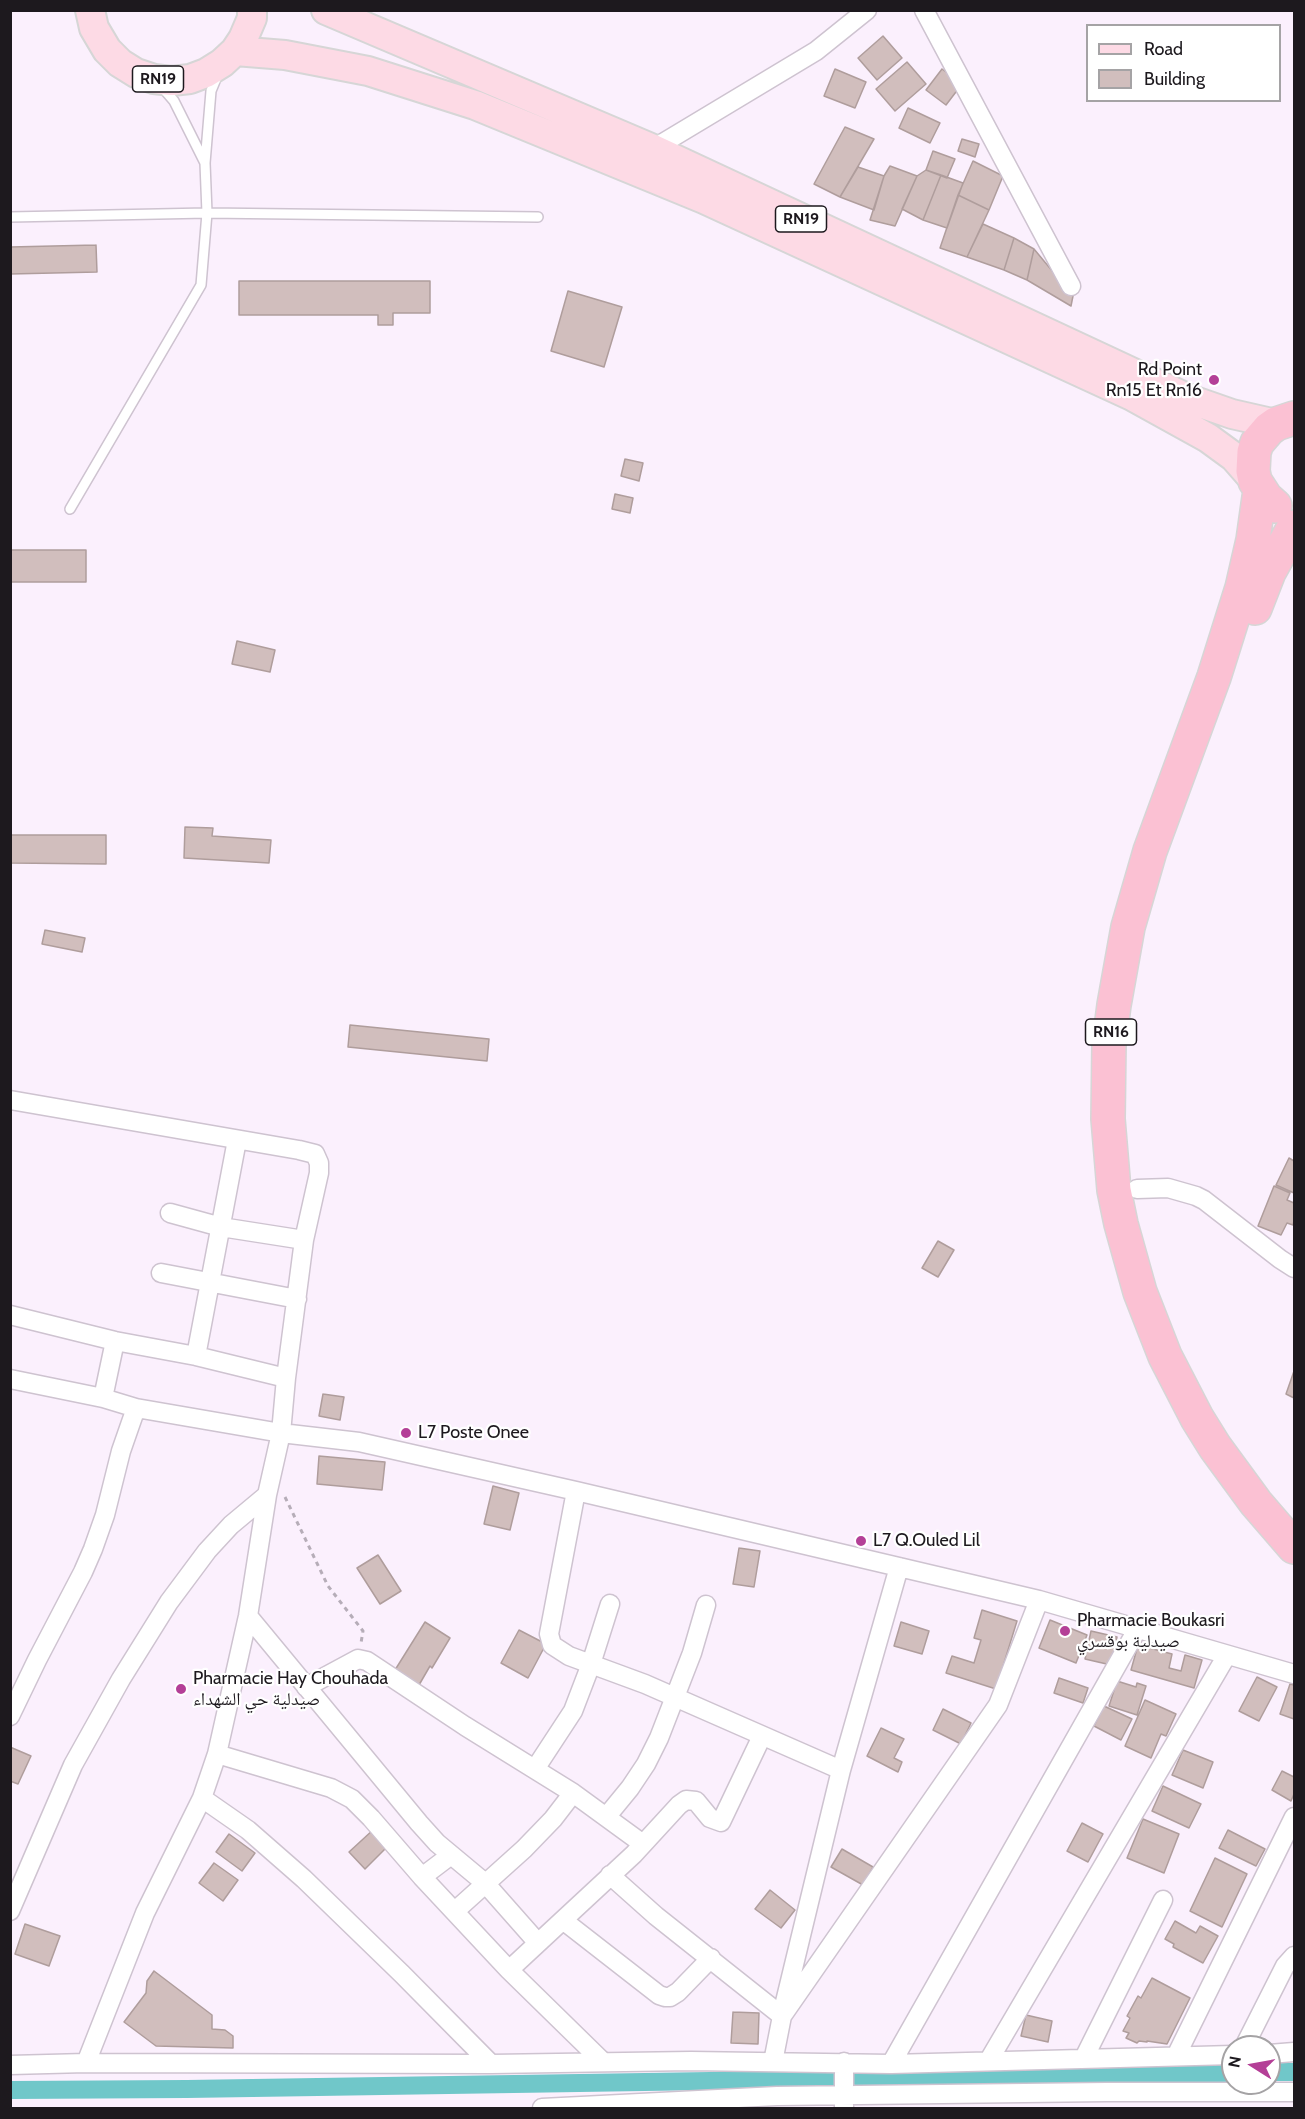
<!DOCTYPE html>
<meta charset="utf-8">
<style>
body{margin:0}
#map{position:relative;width:1305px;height:2119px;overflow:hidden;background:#fbf0fd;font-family:Cabin,sans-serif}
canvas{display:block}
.frame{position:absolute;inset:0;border:12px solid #1d191e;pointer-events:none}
.legend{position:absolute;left:1086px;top:24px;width:195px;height:78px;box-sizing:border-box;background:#fff;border:2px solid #a5a3a5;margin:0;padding:8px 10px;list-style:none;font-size:18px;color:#1d191e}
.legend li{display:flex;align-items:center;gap:12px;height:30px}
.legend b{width:30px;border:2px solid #a5a3a5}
.north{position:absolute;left:1221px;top:2035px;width:60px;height:60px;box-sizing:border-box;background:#fff;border:2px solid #a5a3a5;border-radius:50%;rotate:281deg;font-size:16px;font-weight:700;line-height:24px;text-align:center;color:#1d191e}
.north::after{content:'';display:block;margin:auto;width:21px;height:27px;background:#b43f97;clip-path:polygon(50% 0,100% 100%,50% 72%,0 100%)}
</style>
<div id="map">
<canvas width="1305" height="2119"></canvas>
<div class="frame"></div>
<ul class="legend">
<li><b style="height:8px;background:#fddae5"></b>Road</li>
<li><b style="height:16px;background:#d1bebd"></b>Building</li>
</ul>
<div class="north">N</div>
</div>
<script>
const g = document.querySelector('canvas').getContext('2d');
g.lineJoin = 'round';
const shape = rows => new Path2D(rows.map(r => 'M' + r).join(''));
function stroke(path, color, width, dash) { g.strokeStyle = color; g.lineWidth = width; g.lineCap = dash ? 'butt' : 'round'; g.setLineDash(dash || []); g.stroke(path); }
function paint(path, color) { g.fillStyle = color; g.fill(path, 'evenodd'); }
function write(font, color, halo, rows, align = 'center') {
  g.font = font + ' Cabin,"Noto Naskh Arabic",sans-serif'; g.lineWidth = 4.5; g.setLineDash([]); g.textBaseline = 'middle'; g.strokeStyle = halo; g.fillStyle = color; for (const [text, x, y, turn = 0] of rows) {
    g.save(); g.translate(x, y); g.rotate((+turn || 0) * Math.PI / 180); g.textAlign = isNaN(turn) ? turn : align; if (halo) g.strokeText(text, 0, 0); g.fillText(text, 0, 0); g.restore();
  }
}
stroke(shape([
 [1269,2072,1294,2072],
 [10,2090,187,2089,1233,2073]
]), '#70c7c9', 18);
const building = shape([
 [883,36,902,58,877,80,858,58,883,36],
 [907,62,926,84,895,111,876,89,907,62],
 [835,69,866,82,855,108,824,96,835,69],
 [942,69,962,84,946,105,926,90,942,69],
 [908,108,940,123,930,143,899,128,908,108],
 [845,127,874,139,840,197,814,184,845,127],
 [962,139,979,144,975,157,958,151,962,139],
 [933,151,955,159,947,178,926,170,933,151],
 [973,161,1003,176,989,210,958,195,973,161],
 [890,166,917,176,895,226,870,220,884,176,890,166],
 [858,167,884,176,874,210,840,197,858,167],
 [926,170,941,175,923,220,902,209,917,176,926,170],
 [941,175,963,183,947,228,923,220,941,175],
 [958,195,989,210,967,257,940,248,958,195],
 [983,224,1014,238,1004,270,967,257,983,224],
 [1014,238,1034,249,1027,280,1004,270,1014,238],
 [96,245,97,272,10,274,10,247,96,245],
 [1034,249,1073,296,1071,306,1027,280,1034,249],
 [239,281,430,281,430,313,393,313,393,325,378,325,378,315,239,315,239,281],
 [568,291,622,307,604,367,551,351,568,291],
 [625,459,643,463,639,481,621,476,625,459],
 [615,494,633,498,630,513,612,509,615,494],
 [10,550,86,550,86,582,10,582,10,550],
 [237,641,275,650,270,672,232,664,237,641],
 [185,827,213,828,212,836,271,840,269,863,184,858,185,827],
 [10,835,106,835,106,864,10,863,10,835],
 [45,930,85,938,82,952,42,944,45,930],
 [350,1025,489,1039,487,1061,348,1047,350,1025],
 [1289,1158,1294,1161,1294,1193,1276,1185,1289,1158],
 [1274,1186,1290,1193,1287,1200,1294,1203,1294,1221,1293,1225,1287,1223,1281,1235,1258,1226,1274,1186],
 [938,1241,954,1250,938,1277,922,1268,938,1241],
 [1294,1371,1294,1398,1286,1394,1294,1371],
 [323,1394,344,1397,340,1420,319,1416,323,1394],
 [319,1456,385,1462,382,1490,317,1484,319,1456],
 [493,1486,519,1493,510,1530,484,1524,493,1486],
 [739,1548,760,1551,754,1587,733,1584,739,1548],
 [378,1555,401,1591,380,1604,357,1568,378,1555],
 [982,1610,1017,1621,996,1689,946,1673,952,1656,974,1663,981,1640,974,1638,982,1610],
 [1050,1620,1087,1635,1076,1663,1039,1648,1050,1620],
 [425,1622,450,1638,432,1668,430,1666,419,1685,395,1670,425,1622],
 [901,1622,929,1631,922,1654,894,1646,901,1622],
 [519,1630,546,1644,528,1678,501,1663,519,1630],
 [1091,1631,1117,1637,1111,1665,1085,1659,1091,1631],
 [1138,1645,1172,1654,1169,1668,1181,1671,1185,1655,1202,1660,1194,1688,1131,1670,1138,1645],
 [1257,1677,1277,1687,1259,1721,1239,1711,1257,1677],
 [1059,1678,1088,1688,1083,1703,1054,1693,1059,1678],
 [1117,1681,1136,1687,1137,1683,1146,1686,1137,1715,1109,1706,1117,1681],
 [1290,1684,1294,1685,1294,1719,1280,1714,1290,1684],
 [1145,1700,1176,1714,1166,1736,1161,1734,1151,1758,1125,1746,1145,1700],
 [1104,1706,1132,1719,1121,1740,1094,1726,1104,1706],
 [943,1709,971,1723,961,1744,933,1730,943,1709],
 [881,1728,904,1739,894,1758,902,1762,898,1772,867,1756,881,1728],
 [10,1747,31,1756,18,1784,10,1781,10,1747],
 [1183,1750,1213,1762,1203,1788,1172,1775,1183,1750],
 [1282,1771,1294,1777,1294,1794,1291,1801,1272,1790,1282,1771],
 [1163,1786,1201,1804,1189,1828,1152,1811,1163,1786],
 [1143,1819,1179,1834,1164,1873,1127,1858,1143,1819],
 [1082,1823,1103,1834,1088,1862,1067,1851,1082,1823],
 [374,1829,389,1845,365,1869,349,1852,374,1829],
 [1228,1830,1265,1849,1256,1866,1219,1848,1228,1830],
 [229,1834,255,1853,242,1871,216,1852,229,1834],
 [842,1849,873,1867,863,1885,831,1867,842,1849],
 [1215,1858,1247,1874,1222,1927,1190,1911,1215,1858],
 [214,1863,238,1880,223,1901,199,1883,214,1863],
 [770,1890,795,1910,781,1928,755,1909,770,1890],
 [1175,1921,1196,1933,1200,1926,1218,1936,1203,1963,1173,1947,1174,1944,1165,1939,1175,1921],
 [25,1924,60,1936,49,1966,15,1954,25,1924],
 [154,1971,212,2015,212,2029,225,2030,233,2036,233,2048,156,2046,124,2022,146,1993,147,1981,154,1971],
 [1152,1978,1190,1998,1167,2044,1147,2041,1147,2042,1139,2041,1137,2043,1126,2038,1129,2033,1123,2031,1130,2018,1127,2016,1138,1996,1141,1998,1152,1978],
 [733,2012,759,2013,758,2044,731,2043,733,2012],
 [1026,2015,1052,2021,1048,2042,1021,2036,1026,2015]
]);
paint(building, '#d1bebd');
stroke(building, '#af9d9c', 1.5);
const lane = shape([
 [162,87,174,101,205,163],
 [10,217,207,213,538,217],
 [70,509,201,285,207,213,205,163,211,91,218,74]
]);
const street = shape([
 [924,10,1071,286],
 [653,149,816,51,867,10],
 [10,1100,299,1150,315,1154,319,1163,319,1173,304,1240,286,1378,281,1433,267,1495,248,1616,217,1754,202,1798,145,1913,86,2063],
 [1137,1189,1168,1188,1196,1196,1204,1200,1280,1259,1294,1268],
 [170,1213,221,1227,304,1240],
 [161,1273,297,1299],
 [10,1315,115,1341,196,1356,286,1378],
 [196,1356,237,1140],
 [10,1379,103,1398,136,1408,281,1433,359,1442,576,1491,1039,1600,1294,1674],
 [103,1398,115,1341],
 [576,1491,549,1634,552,1645,569,1656,645,1684,841,1770],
 [248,1616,419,1823,437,1843,485,1883,538,1943],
 [306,1687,358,1659,367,1661,465,1726,573,1793,643,1844],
 [10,1716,37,1660,83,1572,93,1549,105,1515,121,1451,136,1408],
 [217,1754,331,1788,352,1799,371,1818,422,1877,509,1970,602,2061],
 [535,1769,573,1711,591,1664,610,1604],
 [202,1798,248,1830,304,1879,402,1974,491,2064],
 [607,1816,630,1788,646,1764,659,1738,692,1653,706,1605],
 [610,1875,656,1916,782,2016,773,2062],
 [422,1877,451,1855],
 [10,1911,73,1765,121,1679,169,1602,207,1551,231,1525,267,1495],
 [455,1911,524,1849,553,1819,573,1793],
 [564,1921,659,1995,665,1997,670,1997,678,1992,711,1958],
 [509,1970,634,1854,679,1805,686,1800,696,1801,710,1818,721,1822,762,1736],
 [784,2006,841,1770,899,1567],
 [782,2016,998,1705,1039,1600],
 [1244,2047,1285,1966,1294,1956],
 [1269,2054,1294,2052],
 [1176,2056,1294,1817],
 [1084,2058,1163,1900],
 [989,2060,1227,1655],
 [891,2064,1138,1628],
 [10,2065,86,2063,491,2064,691,2061,891,2064,1233,2055],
 [542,2108,777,2096,1107,2092,1294,2092],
 [844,2108,844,2062]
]);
const primary = shape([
 [90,10,94,28,107,50,120,63,136,73,154,79,172,81,190,79,206,73,222,63,235,51,243,39,252,18,252,10],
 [326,10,653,149,1189,399,1232,414,1276,424],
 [235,51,285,55,368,71,475,105,704,199,1132,396,1208,438,1234,457,1255,481]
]);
const highway = shape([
 [1260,490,1253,540,1242,588,1214,677,1150,851,1128,927,1114,1005,1109,1044,1108,1119,1114,1190,1121,1224,1140,1292,1165,1356,1197,1418,1215,1447,1256,1503,1294,1547],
 [1275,506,1266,498,1255,481,1253,471,1254,452,1257,443,1269,429,1276,424,1294,418],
 [1255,608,1269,572,1294,527]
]);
stroke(lane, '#cec3d0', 12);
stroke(street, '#cec3d0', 21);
stroke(primary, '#d6d6d6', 32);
stroke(highway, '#d6d6d6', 36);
stroke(shape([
 [285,1497,328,1586,363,1631,361,1643]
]), '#b6adb8', 3, [4.5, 4.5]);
stroke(lane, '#fff', 9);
stroke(street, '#fff', 18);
stroke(primary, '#fddae5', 28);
stroke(highway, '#fbc1d3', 33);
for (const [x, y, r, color] of [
 [1214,380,6,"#b43f97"],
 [406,1433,6,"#b43f97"],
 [861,1541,6,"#b43f97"],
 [1065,1631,6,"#b43f97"],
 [181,1689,6,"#b43f97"]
]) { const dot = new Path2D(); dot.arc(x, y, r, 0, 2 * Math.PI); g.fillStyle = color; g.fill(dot); stroke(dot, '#fff', 2); }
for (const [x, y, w] of [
 [158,79,51],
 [801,219,51],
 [1111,1032,51]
]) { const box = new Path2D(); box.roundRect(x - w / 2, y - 13, w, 26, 4.5); g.fillStyle = '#fff'; g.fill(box); stroke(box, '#1d191e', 1.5); }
write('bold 16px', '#1d191e', null, [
 ["RN19",158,79],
 ["RN19",801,219],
 ["RN16",1111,1032]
]);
write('18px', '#1d191e', '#fff', [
 ["Rd Point",1202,370,"right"],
 ["Rn15 Et Rn16",1202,391,"right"],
 ["L7 Poste Onee",418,1433],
 ["L7 Q.Ouled Lil",873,1541],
 ["Pharmacie Boukasri",1077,1621],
 ["صيدلية بوقسري",1077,1642],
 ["Pharmacie Hay Chouhada",193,1679],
 ["صيدلية حي الشهداء",193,1700]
], 'left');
</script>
